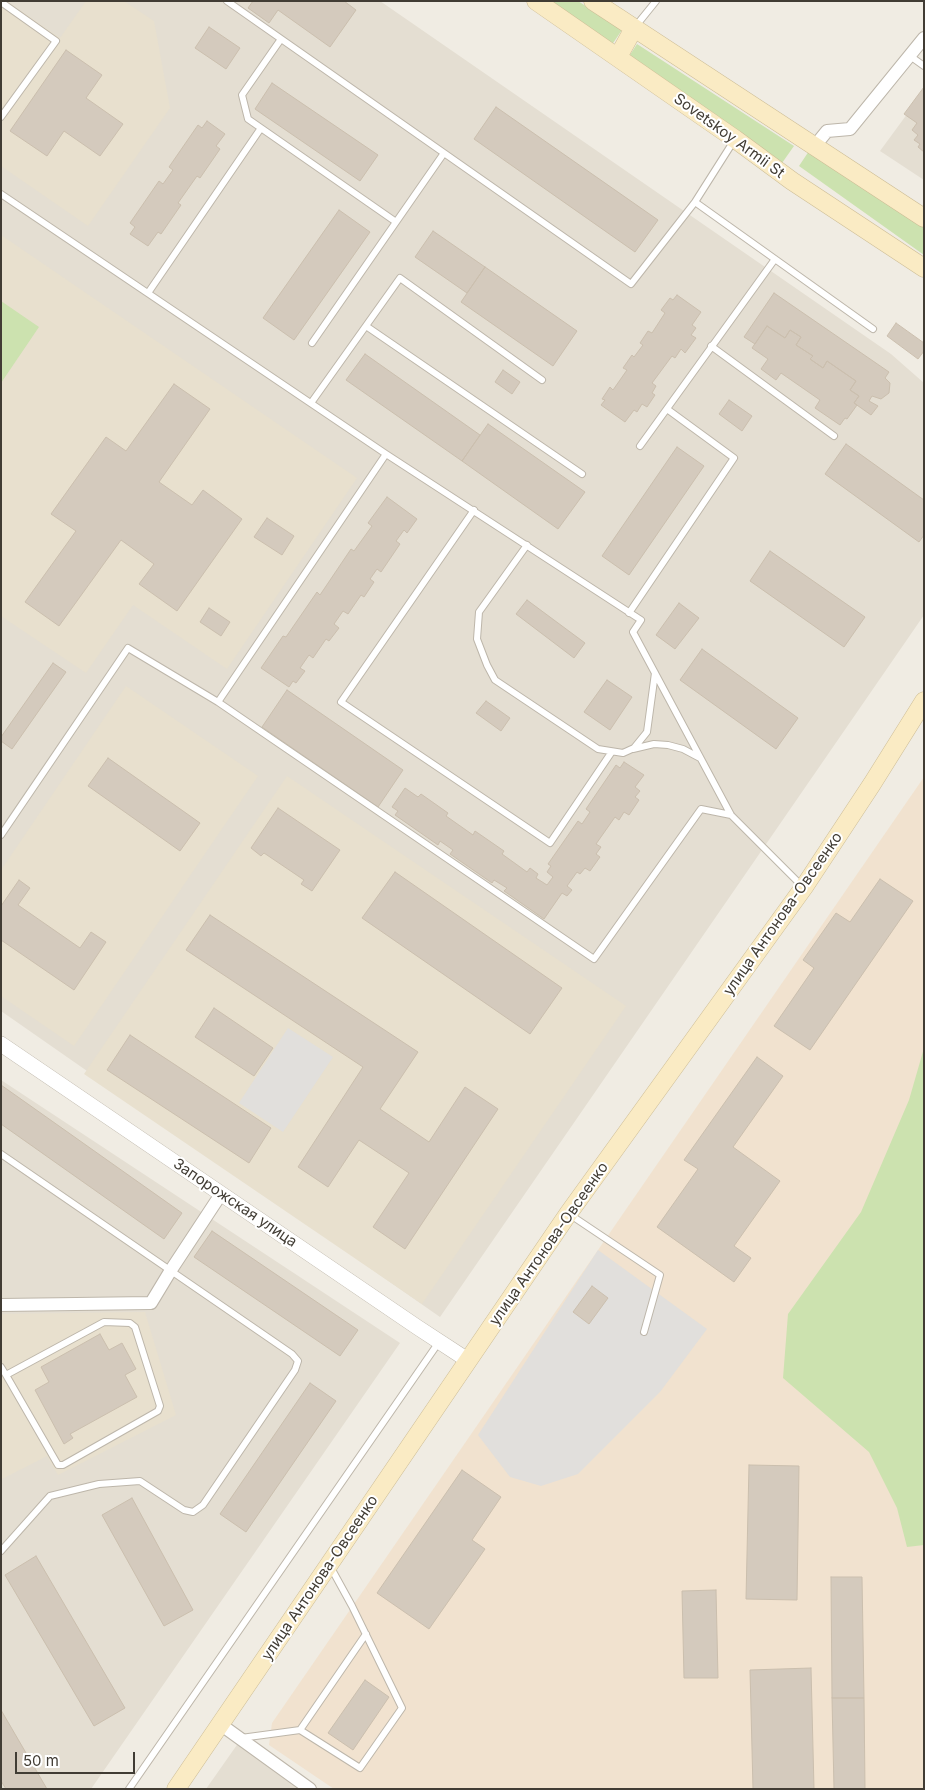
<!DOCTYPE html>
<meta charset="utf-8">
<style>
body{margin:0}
#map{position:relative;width:925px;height:1790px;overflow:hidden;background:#f0ece3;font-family:Inter,sans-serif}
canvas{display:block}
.frame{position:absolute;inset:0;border:2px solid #413c34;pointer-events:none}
.scale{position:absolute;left:15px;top:1752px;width:120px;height:22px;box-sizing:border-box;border:2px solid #413c34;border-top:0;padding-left:6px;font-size:15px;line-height:18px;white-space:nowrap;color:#413c34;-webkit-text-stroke:4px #fff;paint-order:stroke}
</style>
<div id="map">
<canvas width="925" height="1790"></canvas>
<div class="frame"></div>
<div class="scale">50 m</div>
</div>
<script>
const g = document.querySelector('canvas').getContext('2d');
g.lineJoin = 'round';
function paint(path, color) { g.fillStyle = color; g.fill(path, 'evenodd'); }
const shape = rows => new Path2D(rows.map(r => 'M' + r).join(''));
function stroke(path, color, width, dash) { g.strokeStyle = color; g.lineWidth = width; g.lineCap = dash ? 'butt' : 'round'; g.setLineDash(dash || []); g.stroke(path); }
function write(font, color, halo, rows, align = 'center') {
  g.font = font + ' Inter,sans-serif'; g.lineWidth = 4; g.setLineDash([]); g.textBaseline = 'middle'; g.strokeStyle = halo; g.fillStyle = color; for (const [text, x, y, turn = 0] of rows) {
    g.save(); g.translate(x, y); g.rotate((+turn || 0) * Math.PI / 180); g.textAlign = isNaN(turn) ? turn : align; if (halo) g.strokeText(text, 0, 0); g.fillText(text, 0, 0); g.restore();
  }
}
paint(shape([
 [1,1,380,1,891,354,924,383,924,615,440,1317,1,1011],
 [924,91,924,180,880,151],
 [1,1080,400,1343,91,1789,1,1789],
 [239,1742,300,1789,206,1789]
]), '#e4ded2');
paint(shape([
 [924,777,924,1789,334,1789,269,1745,272,1723]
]), '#f1e2cf');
paint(shape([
 [1,1,7,1,60,38,86,1,124,1,154,21,170,108,88,226,1,166],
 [1,235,357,478,227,669,133,605,86,673,1,616],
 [126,686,258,776,74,1046,1,996,1,870],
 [287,776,626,1006,422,1304,84,1074],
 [145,1312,176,1415,58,1475,47,1456,2,1479,1,1314]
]), '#e8e0ce');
paint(shape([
 [538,1,578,1,622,30,609,49],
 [637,44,794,146,782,163,626,61],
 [809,151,924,222,924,255,799,166],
 [1,301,39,327,1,383],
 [924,1048,924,1545,907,1547,897,1508,869,1452,783,1378,788,1314,861,1212,909,1100]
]), '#cce2af');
paint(shape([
 [288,1028,333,1057,283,1132,239,1103],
 [598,1250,707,1329,660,1392,578,1474,541,1486,510,1477,478,1435]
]), '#e1dfdc');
const building = shape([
 [253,1,344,1,356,10,330,47,278,10,269,23,248,8,253,1],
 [209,27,240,48,226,69,195,48,209,27],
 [66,50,102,75,86,98,123,124,100,156,64,131,47,156,10,131,66,50],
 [272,83,378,155,360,181,255,109,272,83],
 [924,87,924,152,918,147,920,144,914,140,918,135,912,130,917,123,904,114,924,87],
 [496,107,658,220,635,252,474,139,496,107],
 [207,121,225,134,216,146,220,149,200,178,197,176,178,203,181,205,161,234,158,232,148,246,130,234,135,227,130,223,159,181,163,184,173,170,169,167,198,125,202,128,207,121],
 [339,210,370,232,294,340,263,318,339,210],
 [433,231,485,267,467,293,415,257,433,231],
 [485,267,577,331,553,366,461,302,485,267],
 [774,293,889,372,885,378,890,383,889,393,881,399,872,396,869,401,878,406,871,415,854,403,859,396,850,390,856,381,827,361,823,368,810,359,813,356,796,345,801,337,790,330,785,338,767,326,755,344,744,337,774,293],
 [677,295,701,312,692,325,696,328,691,335,696,338,685,353,681,349,675,358,672,356,652,383,656,386,652,393,655,395,647,407,642,404,637,412,634,410,625,422,601,405,605,400,602,399,610,387,613,390,627,370,623,368,632,355,634,357,643,345,640,343,648,331,652,333,665,313,661,310,670,298,673,300,677,295],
 [896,323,924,343,924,351,918,359,887,336,896,323],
 [767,326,785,338,790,330,801,337,796,345,813,356,810,359,823,368,827,361,856,381,850,390,859,396,854,403,857,405,847,419,845,418,840,425,815,408,820,400,781,373,776,380,761,369,768,359,752,348,767,326],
 [365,354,480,435,462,461,346,380,365,354],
 [503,370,520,382,512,394,495,382,503,370],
 [174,384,210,409,159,482,192,505,203,490,242,519,177,611,139,584,154,564,121,540,59,626,25,602,76,531,51,514,106,437,126,451,174,384],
 [729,400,752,416,742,431,719,414,729,400],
 [488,424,585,492,558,529,462,461,488,424],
 [846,444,924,500,924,535,919,542,825,474,846,444],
 [677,447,704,466,629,575,602,556,677,447],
 [387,497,417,519,407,533,404,530,396,541,400,544,381,572,377,569,370,579,374,582,364,597,361,595,348,614,343,611,334,624,339,628,329,641,326,639,313,658,309,655,300,668,305,671,296,683,293,681,289,687,261,668,283,636,286,637,317,592,320,595,351,549,354,551,372,526,368,523,387,497],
 [267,518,294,536,282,555,254,537,267,518],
 [770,551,865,617,844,647,750,581,770,551],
 [527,600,585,643,574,658,516,614,527,600],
 [679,603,699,618,675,649,656,635,679,603],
 [209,608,230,622,221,636,200,622,209,608],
 [702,649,798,718,776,749,680,680,702,649],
 [53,663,66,672,12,749,1,741,1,737,53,663],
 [607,680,632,697,610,730,584,712,607,680],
 [287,690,403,770,378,807,262,727,287,690],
 [486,701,510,718,501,731,476,713,486,701],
 [108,758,200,823,180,851,88,786,108,758],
 [624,762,644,775,635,787,640,791,635,797,639,800,629,815,624,812,619,820,615,817,596,844,601,847,596,854,600,857,590,871,585,868,580,874,577,872,567,886,572,890,567,896,562,893,544,919,504,891,507,888,494,880,492,883,450,854,453,850,440,841,438,845,395,815,398,811,392,807,405,788,418,797,421,794,448,813,446,816,473,835,475,831,504,851,502,854,527,872,530,868,538,874,536,878,547,885,553,877,547,872,551,866,548,864,578,821,582,824,590,812,586,809,616,765,620,768,624,762],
 [278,808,340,850,312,891,301,884,304,880,264,853,261,856,251,848,278,808],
 [395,872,562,988,530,1034,362,918,395,872],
 [880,879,913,901,810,1050,774,1026,814,968,803,960,836,913,850,922,880,879],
 [19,880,30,888,18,905,80,948,91,932,106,942,74,990,1,940,1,906,19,880],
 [210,915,418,1052,380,1109,429,1142,465,1087,498,1109,405,1249,373,1227,409,1173,359,1140,328,1187,298,1167,363,1067,186,950,210,915],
 [214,1008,273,1048,254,1076,195,1037,214,1008],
 [130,1035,271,1128,249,1163,107,1070,130,1035],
 [757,1057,783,1076,733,1147,780,1181,734,1246,751,1258,734,1282,657,1227,698,1169,684,1160,757,1057],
 [1,1085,182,1213,164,1239,1,1124,1,1085],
 [212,1231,358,1330,340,1356,194,1257,212,1231],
 [592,1286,608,1298,589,1324,573,1312,592,1286],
 [100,1334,109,1350,122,1343,136,1369,125,1375,137,1397,70,1434,73,1438,64,1444,35,1390,49,1382,41,1367,100,1334],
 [310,1383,336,1401,246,1532,220,1514,310,1383],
 [749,1465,799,1466,797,1600,746,1599,749,1465],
 [462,1470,501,1497,472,1540,485,1549,429,1629,377,1593,462,1470],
 [132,1498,193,1610,164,1626,102,1515,132,1498],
 [36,1556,125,1708,94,1726,5,1575,36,1556],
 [831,1577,862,1577,864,1698,832,1698,831,1577],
 [716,1590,718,1678,684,1678,682,1591,716,1590],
 [811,1668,814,1789,753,1789,750,1670,811,1668],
 [365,1680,389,1697,353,1750,328,1733,365,1680],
 [832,1698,864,1698,865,1789,834,1789,832,1698],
 [1,1710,47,1789,6,1789,1,1781,1,1710]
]);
paint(building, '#d4cabd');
stroke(building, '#cbbfae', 1);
const service = shape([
 [227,1,631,284,695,202,735,139],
 [1,2,56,41,1,117],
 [635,27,656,1],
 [281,39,242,95,248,119,396,222],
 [910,56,924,66],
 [1,194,386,454,641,620,633,632,731,815,802,886],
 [695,202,873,329],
 [148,293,261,128],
 [366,326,582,474],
 [312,343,444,153],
 [711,346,834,436],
 [311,403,400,278,542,380],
 [640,446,775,259],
 [474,510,341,702,550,843,611,753],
 [527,545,479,612,477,639,487,665,495,680,598,749,623,753,634,748,647,732,655,673],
 [629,613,734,458,667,409],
 [218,702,386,454],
 [633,749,654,744,668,745,683,749,700,758],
 [1,835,128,648,218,702,594,959,701,809,731,815],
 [1,1154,292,1354,298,1361,295,1370,203,1505,193,1512,184,1510,140,1481,99,1484,50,1496,1,1551],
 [569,1214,660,1275,644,1332],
 [1,1367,6,1375,58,1465,63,1465,158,1411,160,1406,135,1327,130,1323,104,1322,6,1375],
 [300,1730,366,1634],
 [241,1738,300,1730,360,1768,402,1708,352,1606,330,1566],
 [129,1789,439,1342]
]);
const minor = shape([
 [814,147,827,131,850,129,924,38],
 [1,1305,151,1303,171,1270,221,1194],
 [220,1724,310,1789]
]);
const tertiary = shape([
 [1,1044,417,1327,469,1361]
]);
const secondary = shape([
 [536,1,735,139,792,181,924,268],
 [593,1,924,218],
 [618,57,634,28],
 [176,1789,568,1214,804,887,872,784,924,701]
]);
stroke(service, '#bdb6aa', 8);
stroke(minor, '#bdb6aa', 14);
stroke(tertiary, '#bdb6aa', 16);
stroke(secondary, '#cdbd96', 19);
stroke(service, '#fff', 6);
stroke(minor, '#fff', 12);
stroke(tertiary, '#fff', 15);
stroke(secondary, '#faebc4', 18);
write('15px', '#413c34', '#fff', [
 ["Sovetskoy Armii St",729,136,36],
 ["улица Антонова-Овсеенко",783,914,-55],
 ["Запорожская улица",235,1203,34],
 ["улица Антонова-Овсеенко",549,1244,-55],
 ["улица Антонова-Овсеенко",320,1578,-56]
]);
</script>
